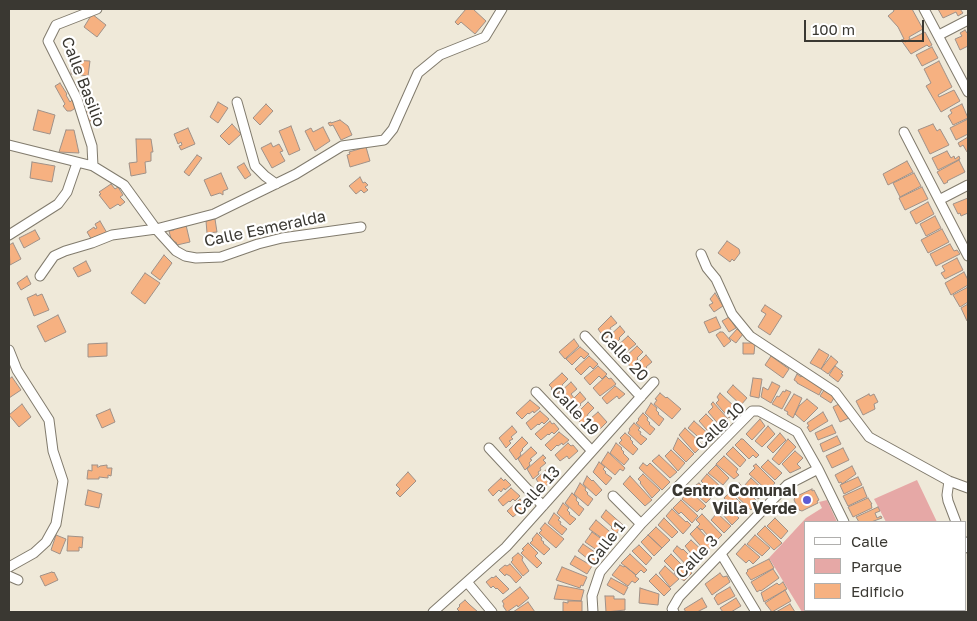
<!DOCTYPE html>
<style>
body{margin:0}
#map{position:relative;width:977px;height:621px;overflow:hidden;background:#efe9d9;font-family:"Golos Text",sans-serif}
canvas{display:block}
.frame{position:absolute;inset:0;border:10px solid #3a3832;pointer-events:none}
.legend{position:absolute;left:804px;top:521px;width:162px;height:90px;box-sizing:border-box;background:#fff;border:1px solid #b0afad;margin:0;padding:6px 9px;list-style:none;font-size:15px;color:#3a3832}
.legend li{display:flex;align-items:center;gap:10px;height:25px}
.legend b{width:25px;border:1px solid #b0afad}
.scale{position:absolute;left:804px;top:20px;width:120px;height:22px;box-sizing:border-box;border:2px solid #3a3832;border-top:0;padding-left:6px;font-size:15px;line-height:18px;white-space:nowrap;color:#3a3832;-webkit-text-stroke:4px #fff;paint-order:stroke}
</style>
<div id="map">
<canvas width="977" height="621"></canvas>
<div class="frame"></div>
<ul class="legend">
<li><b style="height:6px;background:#fff"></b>Calle</li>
<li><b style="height:14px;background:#e6a8a6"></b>Parque</li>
<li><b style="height:14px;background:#f6b181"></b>Edificio</li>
</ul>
<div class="scale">100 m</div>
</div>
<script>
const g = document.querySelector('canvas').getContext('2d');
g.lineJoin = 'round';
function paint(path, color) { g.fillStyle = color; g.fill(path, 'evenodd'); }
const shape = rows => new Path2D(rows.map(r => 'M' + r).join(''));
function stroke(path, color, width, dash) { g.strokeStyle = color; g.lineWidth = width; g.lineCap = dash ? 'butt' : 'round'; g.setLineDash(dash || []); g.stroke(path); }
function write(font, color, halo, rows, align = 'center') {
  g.font = font + ' "Golos Text",sans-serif'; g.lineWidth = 4.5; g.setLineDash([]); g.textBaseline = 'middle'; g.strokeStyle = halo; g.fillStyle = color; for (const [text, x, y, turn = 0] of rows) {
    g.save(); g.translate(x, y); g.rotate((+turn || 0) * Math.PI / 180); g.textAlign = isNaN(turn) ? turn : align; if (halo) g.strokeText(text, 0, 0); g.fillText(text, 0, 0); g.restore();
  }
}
paint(shape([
 [917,480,937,522,886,522,874,499],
 [827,500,837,522,806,522,806,610,858,610,857,612,802,612,769,558,806,518,822,508,819,502]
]), '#e6a8a6');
const building = shape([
 [466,9,473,9,486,21,475,34,461,22,458,25,455,22,466,9],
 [893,9,912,9,923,29,909,37,910,39,905,42,925,32,932,45,929,47,927,45,911,54,901,40,904,39,898,27,888,16,894,11,893,9],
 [938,9,960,9,963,13,958,16,956,12,943,18,938,9],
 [92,14,106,25,97,37,84,27,92,14],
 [965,30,967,33,968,33,968,46,960,50,955,39,962,36,960,33,965,30],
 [932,47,938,58,922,66,916,55,932,47],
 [72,60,90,61,88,76,71,74,72,60],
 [939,61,952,87,938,95,939,97,954,90,960,101,941,112,926,86,931,83,924,69,939,61],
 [60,83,67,94,66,95,70,102,72,100,77,107,71,111,67,111,63,106,65,104,55,86,60,83],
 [218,102,228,108,218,123,210,117,218,102],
 [266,104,273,111,260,125,253,118,266,104],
 [962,104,968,118,953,125,948,116,952,113,950,110,962,104],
 [98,106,99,115,96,115,96,121,87,121,87,115,85,115,87,109,91,109,90,107,98,106],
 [38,110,55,115,50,134,33,130,38,110],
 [968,119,968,134,956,140,950,128,968,119],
 [340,120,348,126,352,135,341,140,333,125,330,126,328,123,331,122,331,123,340,120],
 [232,124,241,134,229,145,220,136,232,124],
 [933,124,937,131,940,129,949,145,930,154,918,130,933,124],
 [291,126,300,150,289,155,279,131,291,126],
 [323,127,330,141,315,151,305,131,311,128,313,132,323,127],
 [188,128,195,144,181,150,179,146,182,145,181,142,178,144,174,134,188,128],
 [66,130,74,130,79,153,59,152,66,130],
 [968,137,968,151,967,152,963,145,960,147,958,143,968,137],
 [136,139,151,139,153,152,151,152,151,161,145,162,146,173,131,176,129,163,137,162,136,139],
 [271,143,273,147,279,144,283,151,280,152,285,161,272,168,261,148,271,143],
 [366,147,370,161,350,167,347,155,350,154,349,152,366,147],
 [947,151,951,158,954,156,955,159,959,156,960,159,938,170,932,158,947,151],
 [197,155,202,158,189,176,184,172,197,155],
 [959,160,965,172,947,181,948,182,944,184,937,172,959,160],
 [907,161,913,172,888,185,883,174,907,161],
 [32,162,55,166,52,182,30,178,32,162],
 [244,163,251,175,245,179,237,167,244,163],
 [221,173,228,189,223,191,223,195,220,193,211,196,204,180,221,173],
 [914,173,921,186,900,197,893,183,914,173],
 [360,177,363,183,365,182,368,185,365,187,368,190,364,193,361,190,356,194,349,186,360,177],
 [111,184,115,189,118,187,123,195,120,197,125,202,120,206,118,204,110,209,99,195,101,194,99,192,111,184],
 [922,187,928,199,905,210,899,198,922,187],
 [968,198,968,213,961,216,960,213,958,214,953,204,968,198],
 [928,202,934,214,916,224,910,212,928,202],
 [935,216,941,228,926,236,920,224,935,216],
 [215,219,217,232,207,233,206,221,215,219],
 [100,221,107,233,93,242,87,232,94,227,95,229,97,228,95,224,100,221],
 [186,225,190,242,177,245,176,242,172,243,169,231,174,230,174,228,186,225],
 [942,229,949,242,928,253,921,240,942,229],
 [35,230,40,239,24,248,19,238,35,230],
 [727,241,739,249,740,253,734,261,732,259,730,262,718,253,727,241],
 [13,243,21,259,10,265,9,245,13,243],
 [950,244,954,251,957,250,960,254,936,266,930,254,950,244],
 [164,255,172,263,160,280,151,273,164,255],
 [957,258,963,270,945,279,941,273,945,271,942,266,957,258],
 [86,261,91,271,78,277,73,268,86,261],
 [964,272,968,280,968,285,951,295,945,283,964,272],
 [145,273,160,283,145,304,131,293,145,273],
 [27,276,31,284,21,290,17,283,27,276],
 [968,287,968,302,960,307,953,295,968,287],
 [715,293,723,306,714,312,709,305,713,303,710,299,715,293],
 [36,294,37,296,42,294,49,310,34,316,27,298,36,294],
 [968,304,968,321,967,321,961,308,968,304],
 [765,305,782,316,770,335,758,327,766,314,761,311,765,305],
 [58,315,66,332,45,342,37,326,58,315],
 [611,316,617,323,610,328,611,330,609,332,610,334,605,339,598,329,611,316],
 [716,317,721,328,709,333,704,322,716,317],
 [729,317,736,328,729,332,722,321,729,317],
 [620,326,625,332,619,338,620,339,617,342,619,344,614,349,606,339,620,326],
 [737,329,743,334,736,343,729,338,737,329],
 [720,332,723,332,731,341,724,347,716,335,720,332],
 [628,336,636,344,626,352,628,354,622,359,615,348,628,336],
 [574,339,579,346,565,359,559,352,574,339],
 [107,343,107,356,88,357,88,344,107,343],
 [743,343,755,343,754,354,743,354,743,343],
 [637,346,643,352,637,358,638,359,635,362,637,364,631,368,624,358,637,346],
 [580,347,589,354,584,359,581,356,572,365,566,359,580,347],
 [819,349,829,355,821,369,810,363,819,349],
 [646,355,652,362,646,367,647,368,644,371,646,373,640,378,633,368,646,355],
 [589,356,598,364,593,369,590,366,581,375,575,369,589,356],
 [771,356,789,369,783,378,765,365,771,356],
 [831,356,838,362,828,374,821,369,831,356],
 [598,366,607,374,602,379,599,376,590,385,584,378,598,366],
 [835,366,843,372,841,374,843,375,838,382,829,375,835,366],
 [562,373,568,379,562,385,563,386,560,388,561,390,556,395,551,389,552,388,549,385,562,373],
 [797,374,801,377,802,375,823,387,819,395,797,383,797,382,794,380,797,374],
 [606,376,609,379,611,378,616,384,600,396,593,388,606,376],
 [12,377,21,390,9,398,9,379,12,377],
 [753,378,762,379,759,398,750,396,753,378],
 [571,382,577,389,571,394,574,398,565,405,559,399,561,397,558,394,571,382],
 [772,382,780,386,771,403,761,397,763,387,768,390,772,382],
 [733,385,747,398,741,405,727,392,733,385],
 [615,386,625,394,619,399,617,396,607,404,602,398,615,386],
 [786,390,791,392,782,409,772,404,777,396,779,397,783,391,785,392,786,390],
 [824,390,835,396,831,403,820,396,824,390],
 [580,392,586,399,580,404,581,405,577,408,579,410,574,415,568,409,570,408,567,405,580,392],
 [660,393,666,398,667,397,681,409,672,419,654,404,657,400,655,399,660,393],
 [720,393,737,409,729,418,716,403,719,400,717,397,720,393],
 [794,394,802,398,793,418,787,414,788,412,784,410,794,394],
 [869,394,870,396,874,394,878,402,874,404,875,409,863,415,856,401,869,394],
 [807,399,818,408,804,422,795,414,799,406,807,399],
 [530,400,540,408,534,413,533,411,529,414,528,413,522,419,516,413,530,400],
 [588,402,594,408,588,414,586,418,588,419,582,424,577,419,578,417,576,414,588,402],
 [713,402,728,419,721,427,708,412,713,407,711,404,713,402],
 [651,403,657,408,656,410,659,413,658,414,664,419,659,426,645,413,651,403],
 [841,403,849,418,840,422,833,407,841,403],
 [22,404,31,417,19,427,9,415,22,404],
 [110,409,115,422,102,428,96,415,110,409],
 [540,411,549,419,544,424,542,422,539,425,538,424,531,430,526,423,540,411],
 [598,412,607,422,593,436,584,424,598,412],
 [823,412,828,421,810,432,807,427,809,426,807,423,823,412],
 [643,413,648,418,647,420,650,423,649,424,655,429,650,435,636,423,639,420,638,419,643,413],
 [706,414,720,428,713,437,699,421,706,414],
 [760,419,765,426,752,440,746,434,760,419],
 [550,421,552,424,554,423,559,429,554,434,552,432,549,435,548,434,541,440,535,434,550,421],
 [694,421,711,436,705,443,688,428,694,421],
 [634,423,640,428,638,430,641,432,640,434,647,439,641,445,628,433,630,430,629,429,634,423],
 [832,425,836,433,818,440,815,433,832,425],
 [512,426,517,432,511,437,513,439,509,441,511,443,506,448,499,438,512,426],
 [768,426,775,434,762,447,755,441,768,426],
 [685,428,703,445,695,453,679,435,685,428],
 [559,432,569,440,563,445,562,443,558,446,557,445,551,451,545,445,559,432],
 [625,433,631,438,630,439,633,442,632,443,638,449,633,455,619,443,622,440,620,438,625,433],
 [780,433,786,440,773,453,767,447,780,433],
 [837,436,841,444,823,452,820,444,837,436],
 [522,437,528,443,522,449,523,450,520,453,521,455,516,460,509,450,522,437],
 [678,438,694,454,686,462,673,449,678,438],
 [741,439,743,439,759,455,756,458,753,455,749,459,735,445,741,439],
 [788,439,796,447,779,465,772,459,788,439],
 [568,443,571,446,573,445,578,451,569,459,567,456,560,461,555,455,568,443],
 [616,443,622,448,621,449,624,452,623,453,629,459,624,465,610,453,616,443],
 [531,447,537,453,530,459,532,460,529,463,530,465,525,470,518,459,531,447],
 [733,447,746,460,740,467,726,454,733,447],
 [843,448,849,460,832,468,826,456,843,448],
 [671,450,685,463,678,471,665,456,671,450],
 [795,451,803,458,797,464,801,468,790,473,782,464,795,451],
 [608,452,625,468,623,471,620,469,615,475,601,463,608,452],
 [543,455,546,458,543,460,546,463,540,468,541,470,538,472,539,474,533,479,527,469,543,455],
 [659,455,677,472,670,478,652,461,659,455],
 [724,456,738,469,736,472,739,475,734,479,716,464,724,456],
 [768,460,782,473,775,480,761,467,768,460],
 [599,462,605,467,603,469,606,472,605,473,612,478,606,485,593,472,599,462],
 [643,463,647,466,650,463,670,482,662,490,639,468,643,463],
 [756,464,775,483,768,491,749,474,755,468,753,466,756,464],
 [92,465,98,465,97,467,99,467,100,466,107,465,107,468,112,468,111,476,108,475,108,478,99,477,99,479,87,479,88,470,92,471,92,465],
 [716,465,729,478,723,485,708,473,716,465],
 [852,466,856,474,842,484,841,482,839,483,835,475,852,466],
 [549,467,554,473,548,478,550,479,547,482,548,484,543,489,536,479,549,467],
 [408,472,416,481,400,497,396,493,400,489,396,485,408,472],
 [643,474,660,490,652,498,640,483,641,482,638,479,643,474],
 [707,474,721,487,714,494,701,481,707,474],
 [587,476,592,481,593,480,602,490,596,496,583,484,587,476],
 [630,476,652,500,645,506,623,484,630,476],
 [858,477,862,485,844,494,840,485,858,477],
 [501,478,504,481,505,479,511,485,505,490,504,488,501,492,499,490,493,496,488,490,501,478],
 [751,478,764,490,765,489,768,491,758,499,744,486,751,478],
 [580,483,586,488,585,490,588,493,587,494,593,499,588,506,574,494,580,483],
 [699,483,713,496,706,503,690,489,699,483],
 [739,483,758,502,751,510,731,491,739,483],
 [863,487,867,497,848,506,843,496,863,487],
 [511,488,520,496,515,501,513,499,510,502,509,501,503,506,498,500,511,488],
 [812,489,812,491,814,490,819,500,817,501,818,503,802,511,799,510,794,500,795,497,812,489],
 [88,490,102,494,99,508,85,505,88,490],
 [689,490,706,506,702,510,701,508,697,512,682,499,689,490],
 [572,493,577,498,576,500,579,503,578,504,584,509,579,516,565,503,572,493],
 [729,493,732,497,733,495,747,509,740,516,724,498,729,493],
 [868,498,872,504,871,504,872,508,853,517,848,507,868,498],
 [520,499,523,502,525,501,530,507,525,512,523,510,520,513,519,512,513,517,507,511,520,499],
 [681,500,698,516,692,523,681,512,679,514,673,508,681,500],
 [721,501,739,518,732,525,722,514,720,515,714,508,721,501],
 [563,503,569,508,567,510,570,513,569,514,576,519,570,525,557,513,563,503],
 [878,507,880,511,875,513,877,518,881,516,882,518,871,522,859,522,856,517,878,507],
 [672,509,686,522,687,521,691,525,683,534,666,516,672,509],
 [606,510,623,525,617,533,616,533,611,528,612,527,601,517,606,510],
 [554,513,560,518,558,520,561,522,560,524,567,529,562,535,548,523,554,513],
 [717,513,731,526,724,533,711,520,717,513],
 [702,514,722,535,714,543,702,529,701,530,697,527,700,524,696,520,702,514],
 [664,518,678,532,672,538,658,525,664,518],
 [775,518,788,531,781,539,767,526,775,518],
 [596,520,615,536,609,543,589,529,596,520],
 [545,523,564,539,556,548,539,533,542,530,540,529,545,523],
 [765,526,782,543,774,550,757,534,765,526],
 [656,527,670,540,662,548,648,535,656,527],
 [697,527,713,544,706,552,690,534,697,527],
 [592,532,607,543,601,553,585,542,592,532],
 [537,533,542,538,541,540,544,542,543,543,550,549,544,555,530,543,533,540,532,539,537,533],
 [56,535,66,539,60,554,51,550,56,535],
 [648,535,662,548,654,556,641,542,648,535],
 [755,535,770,548,762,556,747,544,755,535],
 [68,536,83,537,82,548,79,547,79,551,67,551,68,536],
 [691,540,705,553,697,561,685,546,691,540],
 [528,543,538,553,535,556,542,563,537,568,521,553,524,550,522,549,528,543],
 [583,544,599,555,593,563,578,551,583,544],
 [745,544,760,557,753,564,749,560,746,563,736,554,745,544],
 [639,545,652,558,646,565,632,551,639,545],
 [677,546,682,550,683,549,696,562,690,569,673,551,677,546],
 [518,553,523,557,522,560,529,571,523,576,511,562,513,560,512,558,518,553],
 [630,554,647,570,644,573,641,570,636,575,621,563,630,554],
 [671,554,687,570,688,569,692,573,684,581,674,573,675,572,664,561,671,554],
 [575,556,592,566,587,574,570,564,575,556],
 [769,559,774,568,751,580,746,573,748,571,747,570,769,559],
 [510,564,522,577,516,583,510,576,506,574,505,576,499,570,505,565,507,566,510,564],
 [620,565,624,567,625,566,636,575,635,576,639,579,635,583,632,581,628,586,612,575,620,565],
 [665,566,679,579,670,587,659,573,665,566],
 [562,567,587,577,583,586,581,585,580,588,556,580,562,567],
 [773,569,779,578,761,591,760,590,757,592,751,582,773,569],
 [52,572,53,573,54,572,58,580,45,586,40,576,52,572],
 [720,573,723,577,727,576,730,582,712,595,705,584,720,573],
 [656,574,671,589,664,596,649,581,656,574],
 [496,576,509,589,503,594,497,588,496,589,493,586,491,588,486,582,492,577,493,578,496,576],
 [611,578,628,587,624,595,607,585,611,578],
 [783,582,787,589,764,602,761,593,777,583,779,585,783,582],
 [558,585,584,590,581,601,554,599,558,585],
 [520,587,529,598,518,607,517,605,507,612,503,606,504,604,502,601,520,587],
 [730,587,735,596,718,605,714,598,716,596,716,595,730,587],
 [640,588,659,594,658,605,639,603,640,588],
 [785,590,791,601,772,612,765,603,785,590],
 [605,596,614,596,614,599,625,599,625,610,606,612,605,596],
 [702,598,707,607,697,612,686,612,684,609,702,598],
 [736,598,741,606,731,612,723,612,720,608,736,598],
 [465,600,470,605,478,612,460,612,457,609,460,606,459,605,465,600],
 [568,601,582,601,582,612,563,612,563,602,568,603,568,601],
 [528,602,535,612,513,612,528,602],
 [790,604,795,612,776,612,790,604],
 [878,610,903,610,903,612,877,612,878,610]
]);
paint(building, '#f6b181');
stroke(building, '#9f9188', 1);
const minor = shape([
 [924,9,968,92],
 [939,35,968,20],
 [237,102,255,166,265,176,276,184],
 [904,132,968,256],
 [9,145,93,166,124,185,156,229,176,251,185,256,196,258,221,257,258,244,282,238,361,227],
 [93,166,92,146,77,99,48,41,56,25,97,9],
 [939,200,968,185],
 [9,235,58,204,67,192,77,163],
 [701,254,707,268,716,279,732,314,750,336,835,392,869,437,949,481,968,488],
 [40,276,54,256,65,251,92,243,112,235,156,229,214,214,296,174,342,146,384,140,393,129,418,73,440,55,485,37,502,9],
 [585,336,641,397],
 [9,350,17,370,49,420,53,451,63,481,56,524,46,542,34,553,9,567],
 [536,392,592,451],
 [489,448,543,506],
 [949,481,947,495,948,501,956,522],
 [613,496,641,524],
 [966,542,968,548],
 [721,554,756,612],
 [9,576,18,580],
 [467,582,492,612],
 [433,612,506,547,654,382],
 [593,612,592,596,600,572,641,524,752,411,759,411,797,432,818,469,844,522],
 [674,612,672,609,679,597,787,485,818,469],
 [863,612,864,610]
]);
stroke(minor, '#817b6d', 11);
stroke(minor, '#fff', 9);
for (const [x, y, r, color] of [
 [807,500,5,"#5d5cd4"]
]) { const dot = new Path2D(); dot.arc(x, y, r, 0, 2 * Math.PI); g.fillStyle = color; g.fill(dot); stroke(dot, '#fff', 2); }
write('16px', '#3a3832', '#fff', [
 ["Calle Basilio",83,82,69],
 ["Calle Esmeralda",265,229,-12],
 ["Calle 20",624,356,47],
 ["Calle 19",575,411,47],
 ["Calle 10",720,426,-43],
 ["Calle 13",537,491,-48],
 ["Calle 1",606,544,-52],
 ["Calle 3",697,557,-46]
]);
write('bold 16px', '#3a3832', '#fff', [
 ["Centro Comunal",797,491],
 ["Villa Verde",797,509]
], 'right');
</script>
